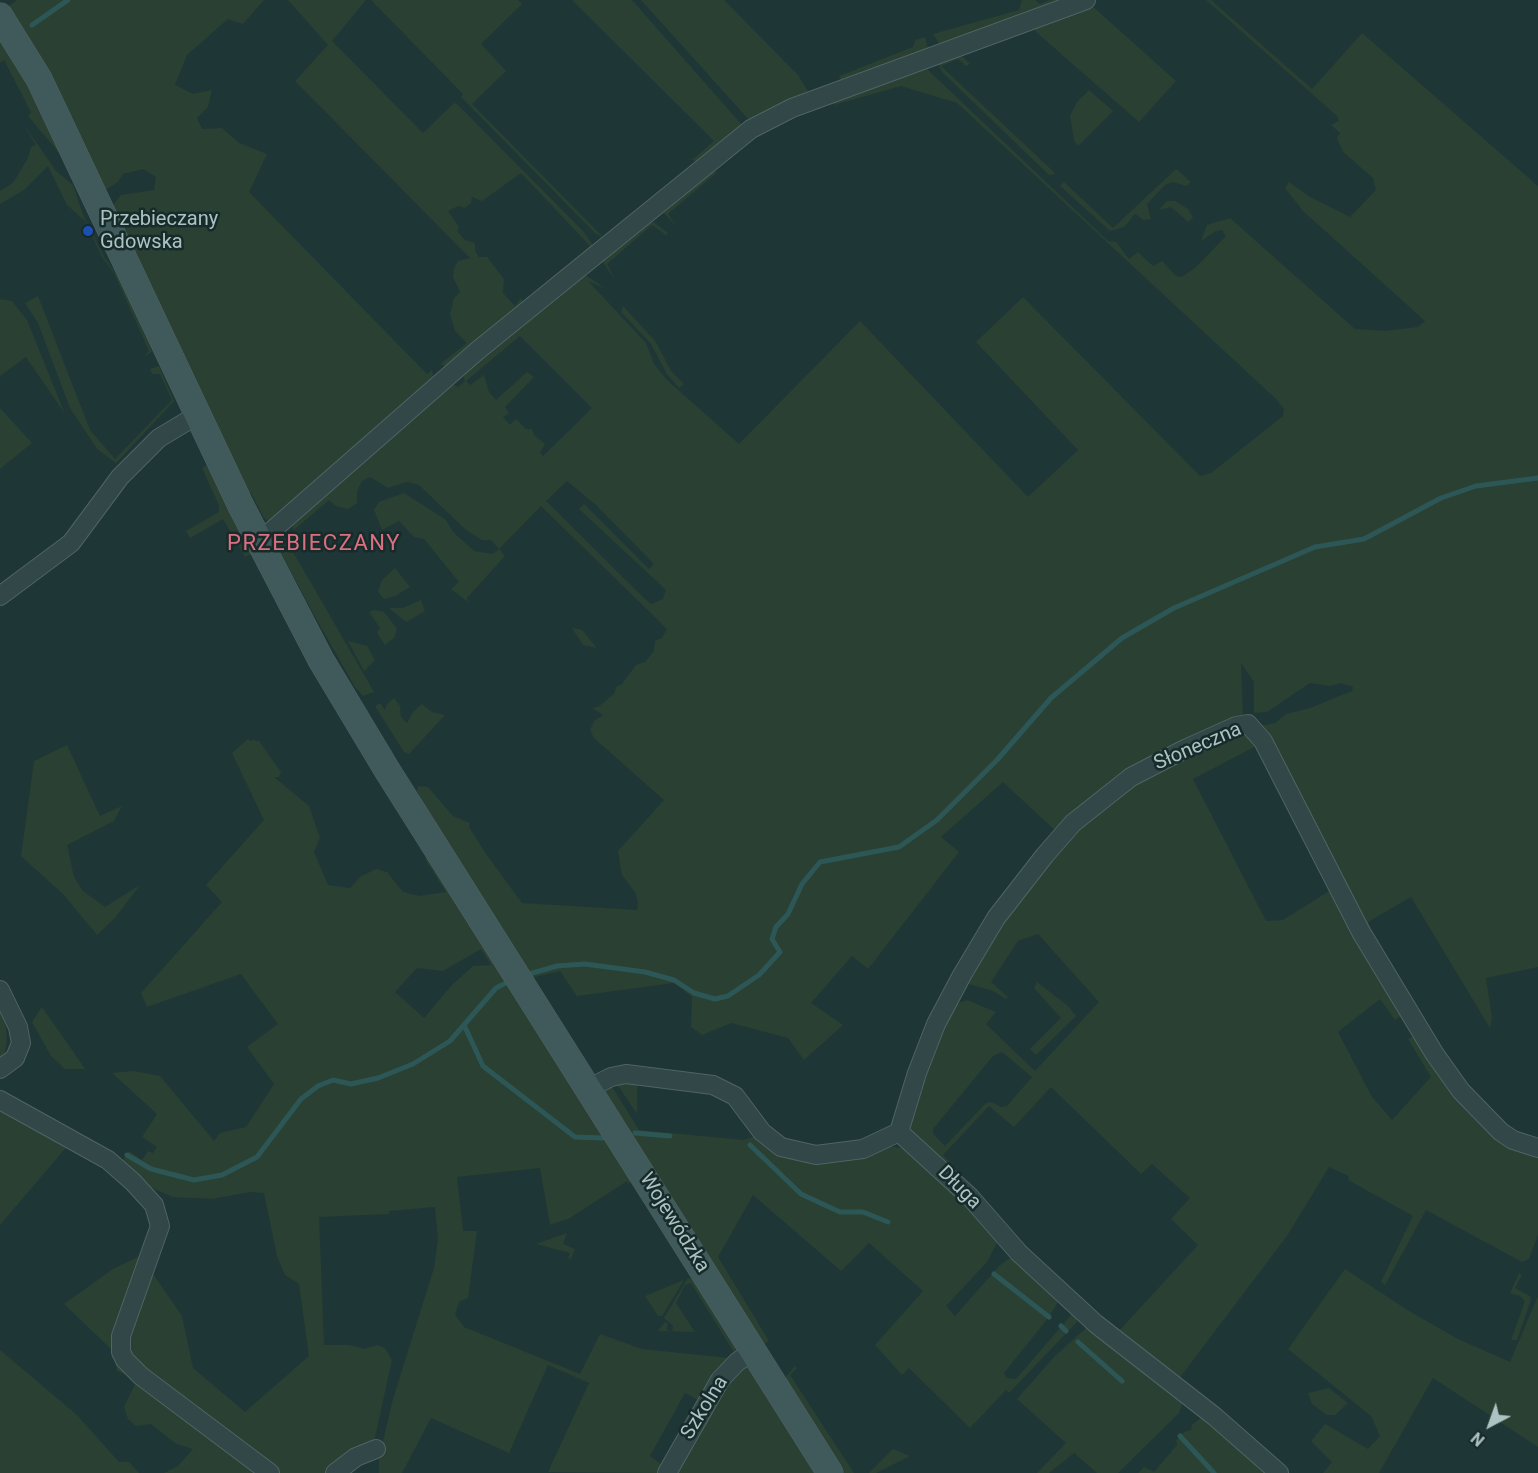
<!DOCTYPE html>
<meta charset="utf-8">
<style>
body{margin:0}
#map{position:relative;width:1538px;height:1473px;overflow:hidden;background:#1f3636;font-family:Roboto,sans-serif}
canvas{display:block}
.north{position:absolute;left:1460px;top:1395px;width:60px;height:60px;-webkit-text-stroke:4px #182b2b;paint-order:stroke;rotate:221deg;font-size:16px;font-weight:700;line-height:24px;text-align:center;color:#acc3c4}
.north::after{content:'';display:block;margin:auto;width:21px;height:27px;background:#acc3c4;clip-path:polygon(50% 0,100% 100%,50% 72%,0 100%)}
</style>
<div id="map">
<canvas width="1538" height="1473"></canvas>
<div class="north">N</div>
</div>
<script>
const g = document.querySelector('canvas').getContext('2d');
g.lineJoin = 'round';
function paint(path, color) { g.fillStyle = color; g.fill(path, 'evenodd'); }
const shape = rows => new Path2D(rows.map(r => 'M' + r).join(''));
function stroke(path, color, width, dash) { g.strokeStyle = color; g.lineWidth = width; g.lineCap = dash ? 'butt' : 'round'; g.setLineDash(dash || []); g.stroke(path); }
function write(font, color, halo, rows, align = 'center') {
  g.font = font + ' Roboto,sans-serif'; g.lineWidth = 5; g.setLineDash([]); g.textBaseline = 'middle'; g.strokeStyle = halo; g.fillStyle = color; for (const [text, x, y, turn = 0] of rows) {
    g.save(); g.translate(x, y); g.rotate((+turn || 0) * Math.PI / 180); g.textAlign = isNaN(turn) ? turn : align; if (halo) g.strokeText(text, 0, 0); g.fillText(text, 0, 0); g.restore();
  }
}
paint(shape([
 [17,0,264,0,243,24,228,19,187,55,175,85,193,94,212,90,208,107,197,118,202,129,222,128,239,143,267,154,249,192,427,374,432,370,433,375,431,380,269,521,264,518,251,493,246,492,111,208,121,195,154,190,156,177,143,169,123,174,118,182,103,191,8,7],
 [288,0,366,0,332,41,423,133,454,103,458,105,583,231,592,244,592,250,537,293,531,290,535,291,590,246,521,173,482,201,472,197,471,203,465,208,458,206,448,211,459,227,457,231,465,240,475,243,475,251,479,257,487,257,504,279,503,293,515,306,521,298,523,301,522,307,448,367,440,364,467,343,455,331,450,314,454,298,460,292,453,277,454,269,458,261,470,258,295,81,328,45],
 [371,0,518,0,522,4,481,44,506,71,472,104,603,237,596,234,461,97,463,94],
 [572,0,632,0,742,125,700,164,689,158,693,159,714,141],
 [641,0,724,0,798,75,809,93,750,121],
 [1022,0,1035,0,1040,4,1050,0,1068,0,945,45,939,43,933,34,1019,10],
 [1206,0,1211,0,1312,89,1362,33,1538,186,1538,967,1486,978,1492,1018,1490,1028,1411,897,1368,922,1372,931,1367,933,1260,726,1275,723,1286,714,1310,708,1352,691,1353,687,1341,683,1330,686,1310,683,1267,712,1254,713,1254,682,1241,663,1243,718,1058,833,1003,782,941,837,959,852,868,969,852,956,811,1003,843,1025,804,1060,788,1038,731,1023,702,1035,691,1027,692,997,674,983,577,996,560,971,531,978,432,820,417,791,418,786,428,787,453,816,470,823,469,827,486,854,522,903,637,910,638,902,635,892,622,875,618,851,664,800,594,738,590,730,594,721,603,715,592,708,598,707,614,694,616,687,622,684,636,665,645,662,654,651,655,641,662,638,667,629,541,506,499,549,505,556,467,598,468,602,451,589,459,582,424,539,414,537,399,521,382,530,374,510,379,502,404,493,446,520,453,532,474,551,493,554,499,549,491,540,482,540,466,530,419,485,407,482,388,488,370,477,362,481,357,491,357,503,348,509,336,506,329,500,294,530,291,524,450,383,458,387,465,381,462,373,584,274,606,289,588,281,646,343,654,364,667,380,739,444,860,321,1028,497,1078,450,976,342,1023,297,1200,476,1211,473,1283,416,1284,409,1276,399,957,103,901,86,834,105,833,100,925,67,1108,241,1116,242,1129,259,1138,252,1153,266,1162,261,1176,276,1182,277,1196,267,1226,236,1222,230,1216,231,1201,241,1207,225,1230,218,1355,329,1385,331,1418,327,1425,321,1303,211,1285,188,1289,182,1310,197,1350,217,1376,190,1373,178,1343,152,1337,138,1340,133,1331,125,1339,121,1337,116],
 [520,336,592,408,543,456,540,453,545,444,534,435,532,429,526,429,516,419,510,425,503,417,509,413,505,407,534,377,527,372,496,400,489,392,484,375,470,385,466,381],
 [567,481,596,505,654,564,649,569,584,504,579,509,666,590,663,599,651,604,645,599,546,501],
 [1091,5,1176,81,1139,122,1036,32,1034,26],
 [925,37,928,49,841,80,839,76,913,47,915,40],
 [0,40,24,80,62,156,28,116,31,112,4,60,0,63],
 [959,53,970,64,966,66,958,59,941,66,1056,174,1049,175,942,72,937,60],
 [1089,90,1113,111,1078,146,1074,140,1070,116,1077,102],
 [22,122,56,171,73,185,83,215,104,257,118,277,152,351,149,354,144,356,149,351,114,273,102,257,85,221,67,205,48,166,24,190,0,204,0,191,13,183,28,158,31,147,36,145],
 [712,169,716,173,668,214,676,226,663,212,664,210],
 [1176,169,1191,182,1186,186,1173,182,1165,185,1147,204,1151,219,1144,220,1135,214,1124,227,1110,231,1060,186,1064,182,1113,228],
 [1167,201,1175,201,1188,209,1193,217,1188,222,1171,207,1159,210],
 [651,220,668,233,666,235,652,225,607,264,615,280,602,261],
 [38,296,90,430,115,459,172,400,160,374,152,374,150,369,159,366,174,401,116,463,97,449,70,408,38,323,25,303],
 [0,299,12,301,27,320,65,414,26,357,0,376],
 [623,306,656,342,671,371,684,384,679,388,667,374,651,344,621,312],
 [0,408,32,443,0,469],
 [208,464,251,554,245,557,223,519,190,538,186,531,219,512,219,505,202,468],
 [282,532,289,535,285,538,374,692,363,696,355,687,314,615,281,553,278,536],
 [395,568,410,587,395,596,384,599,378,592,382,580],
 [421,600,425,611,406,622,389,608,403,608],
 [374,610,384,612,397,629,394,638,385,645,377,633,380,628,369,612],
 [572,628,582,630,597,648,583,645],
 [348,641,367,646,375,660,364,671],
 [394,698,400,706,401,717,407,723,413,712,422,704,432,712,445,715,409,754,404,752,375,706,380,703,385,710,387,704],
 [1237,735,1249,736,1258,745,1193,779,1266,921,1283,920,1331,890,1403,1014,1395,1020,1380,999,1338,1032,1372,1097,1392,1120,1431,1077,1408,1039,1417,1034,1442,1074,1538,1154,1538,1235,1529,1259,1522,1262,1426,1210,1385,1285,1381,1282,1413,1216,1348,1180,1349,1176,1329,1167,1287,1236,1178,1380,1118,1332,1198,1245,1171,1219,1190,1198,1152,1164,1141,1174,1051,1087,1014,1127,989,1106,943,1155,954,1166,950,1166,905,1127,951,1006,967,1000,996,1012,986,1024,1035,1071,1099,1002,1038,934,1018,941,991,982,1008,997,1006,999,993,991,965,983,994,930,1094,809,1160,767],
 [1002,1052,1032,1077,1007,1106,1001,1107,991,1102,986,1103,945,1146,933,1134,933,1129,993,1056],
 [248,739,251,742,252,740,259,741,281,772,279,777,274,777,309,806,320,838,314,852,328,885,350,888,360,877,376,869,387,872,403,892,419,896,446,892,425,859,429,857,631,1181,628,1184,627,1181,570,1218,550,1225,540,1168,457,1177,463,1231,477,1231,468,1298,459,1302,455,1315,464,1327,580,1374,600,1334,642,1349,729,1358,700,1401,685,1393,650,1456,663,1466,660,1473,548,1472,589,1383,548,1365,509,1453,431,1418,402,1473,379,1473,379,1458,393,1399,434,1268,438,1240,435,1207,389,1211,389,1214,319,1217,324,1345,349,1345,365,1349,377,1345,385,1348,392,1360,374,1442,328,1473,276,1473,136,1366,125,1343,151,1271,182,1316,193,1368,245,1412,309,1356,299,1284,285,1275,277,1256,264,1193,250,1192,212,1199,173,1197,141,1183,114,1159,113,1150,115,1156,122,1161,129,1151,142,1160,148,1151,153,1153,157,1147,142,1137,157,1114,112,1073,134,1071,160,1076,214,1141,220,1133,246,1127,274,1084,247,1047,278,1024,241,974,147,1007,141,993,222,902,206,885,264,820,232,753],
 [481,949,491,965,473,966,452,985,424,1018,395,992,417,968,443,971],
 [67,745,100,816,122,806,114,821,67,845,74,877,83,891,105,907,140,885,115,918,97,935,64,895,21,856,34,761],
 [1037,982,1068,1006,1076,1016,1036,1055,1030,1049,1061,1018,1034,988],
 [42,1007,79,1060,85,1069,65,1069,51,1056,32,1022],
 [0,1011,6,1027,7,1040,5,1052,0,1058],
 [637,1080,637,1114,617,1084],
 [611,1085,639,1130,744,1140,758,1135,779,1147,885,1146,911,1149,923,1157,998,1241,987,1262,946,1306,955,1316,999,1266,1008,1259,1016,1258,1054,1293,1058,1302,1049,1317,1004,1373,1007,1378,1016,1379,1072,1314,1077,1319,1076,1323,1009,1393,1006,1390,970,1428,909,1368,902,1375,875,1345,923,1291,869,1243,841,1271,753,1195,718,1257,769,1341,763,1345,604,1089],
 [0,1105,70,1143,0,1225],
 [567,1233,563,1244,575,1249,571,1259,568,1258,570,1253,536,1244],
 [144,1254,118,1333,131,1373,127,1375,117,1371,114,1352,64,1304,113,1269],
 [1345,1269,1409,1311,1458,1339,1510,1362,1538,1296,1538,1447,1433,1378,1379,1473,1323,1473,1332,1462,1311,1441,1325,1424,1368,1449,1380,1436,1371,1416,1288,1349],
 [1519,1273,1522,1275,1515,1288,1530,1296,1531,1300,1517,1340,1511,1340,1525,1301,1520,1296,1510,1293],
 [688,1278,693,1279,737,1351,735,1354,691,1283,685,1285,676,1303,695,1332,658,1331,665,1322,668,1324,666,1330,672,1331,673,1326,664,1318],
 [684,1280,662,1316,658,1316,645,1296],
 [1087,1327,1183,1402,1179,1413,1118,1473,1097,1473,1074,1453,1049,1473,1037,1473,1066,1443,1017,1399,1054,1357],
 [0,1350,77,1415,119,1462,129,1462,139,1473,0,1473],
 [747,1364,815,1473,675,1473,723,1385],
 [795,1366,797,1368,790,1375,854,1473,844,1473,784,1379],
 [138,1378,265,1473,164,1473,178,1466,193,1449,175,1443,151,1424,136,1426,128,1419,124,1407],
 [1329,1388,1348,1403,1335,1415,1327,1415,1312,1404,1308,1393],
 [1202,1417,1272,1473,1138,1473,1144,1467,1154,1472,1177,1445,1176,1441,1184,1432,1191,1430,1192,1425],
 [893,1449,910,1456,876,1473,869,1473]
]), '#294032');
stroke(shape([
 [32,25,68,0],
 [529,974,557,966,585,964,645,972,674,980,694,993,715,999,728,996,759,975,780,952,772,939,776,927,788,914,802,884,820,862,899,847,937,820,997,760,1051,698,1122,638,1174,608,1315,547,1364,539,1441,498,1476,486,1538,478],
 [465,1027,483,1066,575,1137,603,1138],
 [635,1133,670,1136],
 [750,1145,801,1194,840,1212,863,1212,888,1222],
 [127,1155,151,1169,194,1180,222,1175,257,1157,301,1099,318,1086,333,1080,351,1084,378,1078,413,1064,450,1041,496,988,504,984],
 [994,1274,1049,1317],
 [1061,1326,1066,1331],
 [1078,1342,1122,1381],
 [1180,1436,1214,1473]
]), '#2d5757', 5);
const street = shape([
 [260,541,477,351,751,129,792,108,1086,0],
 [0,596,71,543,120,477,159,438,199,414],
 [0,990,18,1027,21,1043,15,1058,0,1069],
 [588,1089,611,1077,626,1074,713,1085,735,1096,762,1132,781,1147,816,1155,863,1149,899,1132],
 [0,1100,108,1160,133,1182,154,1205,160,1226,121,1336,121,1352,125,1360,141,1376,270,1473],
 [899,1132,917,1073,936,1024,962,975,996,918,1045,855,1073,823,1131,777,1185,749,1236,726,1248,724,1263,741,1361,932,1434,1053,1461,1091,1501,1132,1513,1140,1538,1148],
 [899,1132,970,1197,1019,1253,1096,1324,1214,1416,1279,1473],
 [335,1473,356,1457,376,1449],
 [667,1473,720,1380,737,1362,753,1351]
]);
const secondary = shape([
 [0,16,39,79,241,506,321,660,387,770,830,1473]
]);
stroke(street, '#506465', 20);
stroke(secondary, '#506465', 27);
stroke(street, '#324747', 18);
stroke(secondary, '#40595a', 26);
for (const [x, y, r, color] of [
 [88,231,6,"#1a4fb4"]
]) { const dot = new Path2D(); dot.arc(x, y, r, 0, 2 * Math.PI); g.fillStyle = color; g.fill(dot); stroke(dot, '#182b2b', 2); }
write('20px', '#acc3c4', '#182b2b', [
 ["Przebieczany",100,220],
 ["Gdowska",100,243]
], 'left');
write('20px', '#acc3c4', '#182b2b', [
 ["Słoneczna",1198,747,-23],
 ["Długa",959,1188,45],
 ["Wojewódzka",674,1223,58],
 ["Szkolna",705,1408,-58]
]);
g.letterSpacing = '1.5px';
write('22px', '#da7080', '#182b2b', [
 ["PRZEBIECZANY",314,544]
]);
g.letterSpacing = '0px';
</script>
